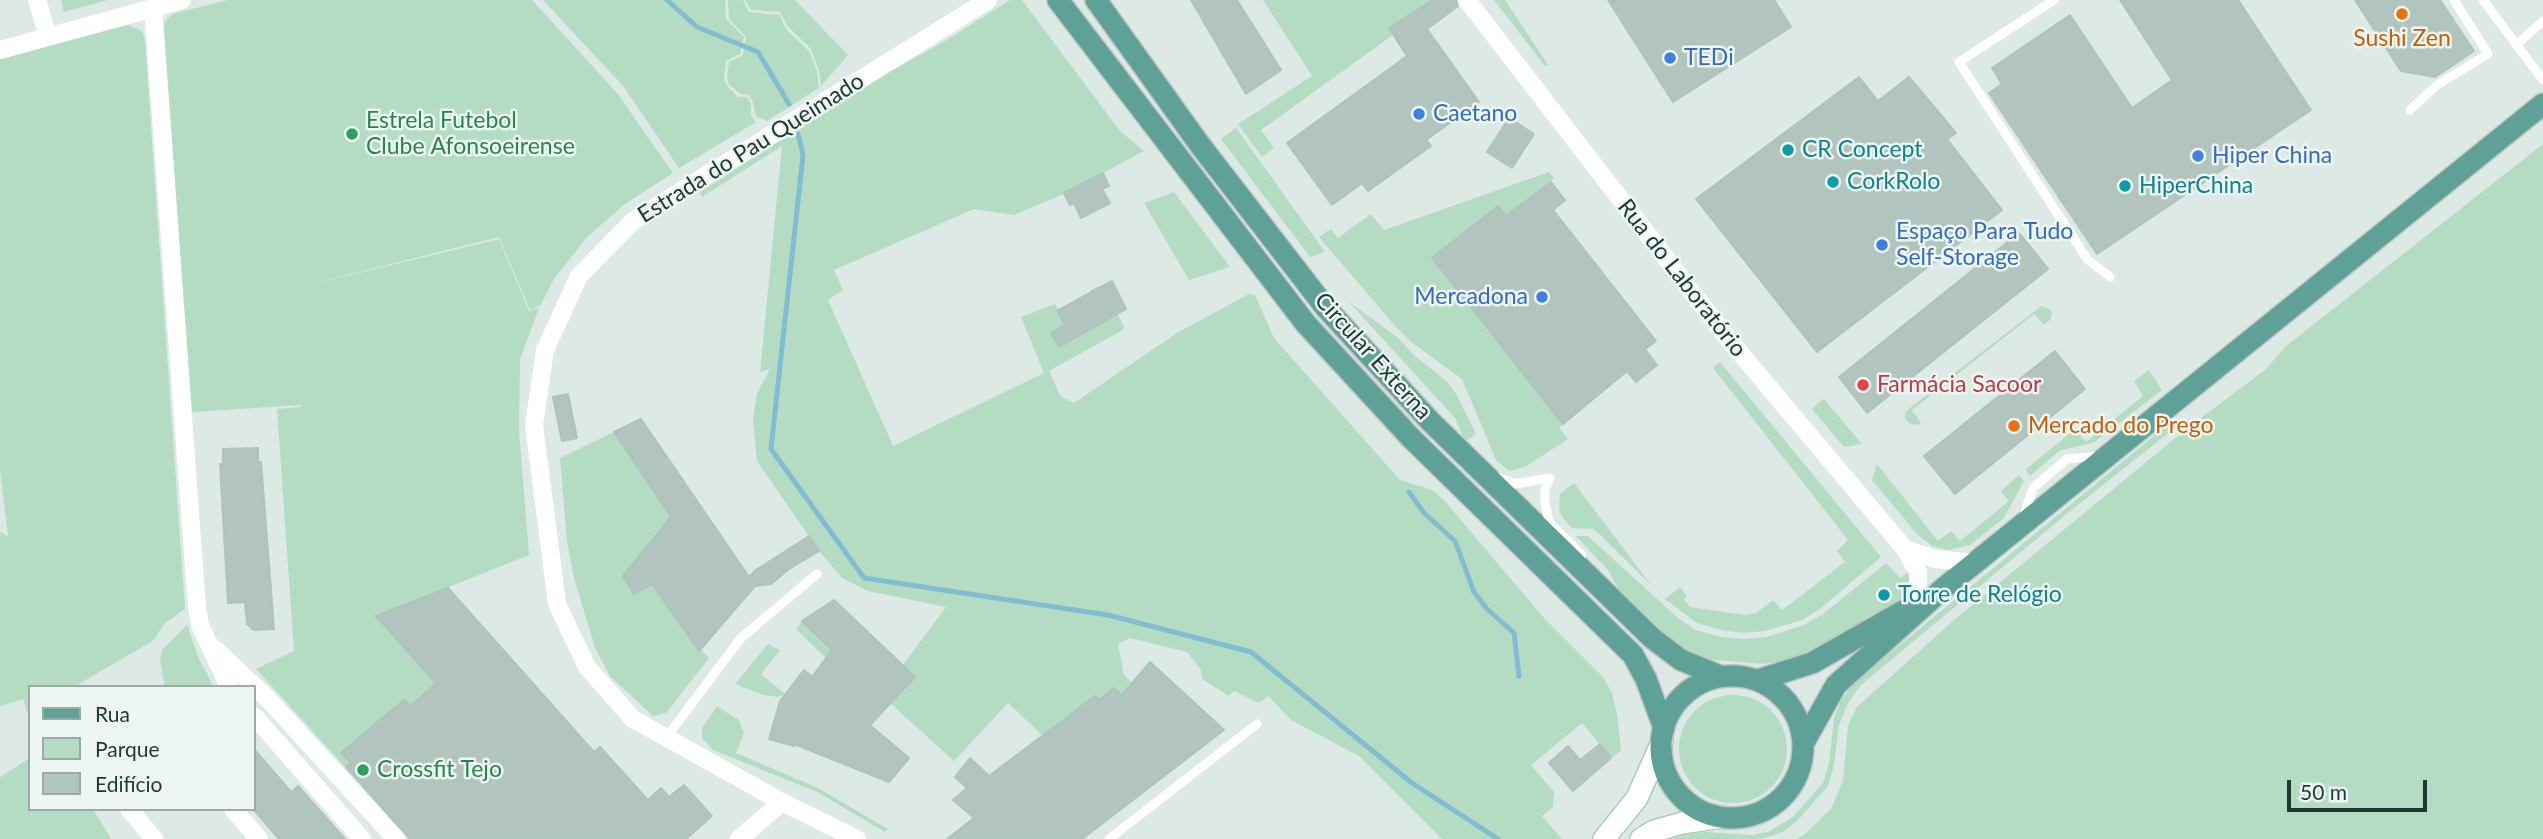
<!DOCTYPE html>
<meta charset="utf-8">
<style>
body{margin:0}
#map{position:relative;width:2543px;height:839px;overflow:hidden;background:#dce9e5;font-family:Lato,sans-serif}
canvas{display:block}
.legend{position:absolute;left:28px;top:685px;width:228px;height:126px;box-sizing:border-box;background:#edf6f2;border:2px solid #9aaaa6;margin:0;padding:9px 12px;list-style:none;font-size:21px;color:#1e3935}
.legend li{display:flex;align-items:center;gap:14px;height:35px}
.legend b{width:35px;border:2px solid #9aaaa6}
.scale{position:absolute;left:2287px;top:780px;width:140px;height:32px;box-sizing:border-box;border:4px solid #1e3935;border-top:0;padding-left:9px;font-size:21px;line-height:24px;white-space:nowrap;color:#1e3935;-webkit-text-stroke:5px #edf6f2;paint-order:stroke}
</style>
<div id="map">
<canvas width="2543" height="839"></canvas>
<ul class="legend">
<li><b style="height:9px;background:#5fa197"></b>Rua</li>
<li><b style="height:19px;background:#b4dcc3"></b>Parque</li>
<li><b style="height:19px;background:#b2c4be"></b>Edifício</li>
</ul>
<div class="scale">50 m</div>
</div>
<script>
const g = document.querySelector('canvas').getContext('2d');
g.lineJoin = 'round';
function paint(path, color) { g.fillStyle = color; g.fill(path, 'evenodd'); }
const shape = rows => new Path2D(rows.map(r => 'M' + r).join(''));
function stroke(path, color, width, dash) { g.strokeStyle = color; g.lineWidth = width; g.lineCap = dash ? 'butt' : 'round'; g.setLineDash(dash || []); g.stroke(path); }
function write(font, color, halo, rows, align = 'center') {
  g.font = font + ' Lato,sans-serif'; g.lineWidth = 5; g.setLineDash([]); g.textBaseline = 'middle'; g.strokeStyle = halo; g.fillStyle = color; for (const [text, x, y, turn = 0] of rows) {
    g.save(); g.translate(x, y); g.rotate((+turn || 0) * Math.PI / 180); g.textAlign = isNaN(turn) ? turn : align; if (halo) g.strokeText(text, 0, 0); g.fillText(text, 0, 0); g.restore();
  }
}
paint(shape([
 [61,0,108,0,64,12],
 [228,0,532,0,617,93,673,173,625,204,588,236,554,279,540,306,530,310,499,237,292,289,499,239,529,311,539,308,520,359,519,431,529,555,376,616,436,683,346,768,256,669,294,651,277,409,301,407,301,405,192,412,164,29,165,21,172,14],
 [543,0,725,0,726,19,744,37,740,54,726,61,724,78,727,86,738,97,747,97,751,103,751,115,756,122,679,168,623,86],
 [728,0,743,0,749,12,780,15,786,29,809,51,817,71,819,88,767,121,756,116,753,103,749,95,741,94,729,85,727,77,729,62,743,55,746,37,729,19],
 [745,0,795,0,848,55,821,86,819,71,811,49,788,27,780,12,751,10],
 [1010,0,1022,0,1120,131,1144,151,1068,192,1014,215,974,209,834,270,843,290,828,300,893,446,1044,373,1021,317,1055,304,1065,325,1051,333,1059,346,1107,320,1090,290,1103,285,1124,327,1123,330,1049,371,1060,396,1074,403,1177,333,1249,294,1255,295,1274,338,1400,480,1432,490,1443,499,1544,618,1603,677,1612,693,1617,714,1621,751,1611,758,1582,723,1531,765,1554,792,1553,807,1542,816,1562,839,1442,839,1359,756,1291,720,1268,696,1259,703,1234,691,1229,696,1202,679,1201,670,1187,652,1130,638,1118,644,1124,675,1202,747,1114,688,1099,700,1095,696,1081,707,1072,721,1068,715,1042,735,1008,703,954,761,890,703,914,677,903,665,946,607,868,591,842,578,819,551,757,461,753,419,757,394,770,369,760,372,782,146,702,197,700,192,873,81,945,41],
 [1263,0,1433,0,1390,28,1393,35,1261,130,1274,148,1262,157,1238,124,1312,76],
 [1494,0,1505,0,1548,65,1545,66],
 [128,25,142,31,145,41,185,609,164,624,154,640,74,687,30,687,30,710,26,711,24,699,0,706,0,532,8,536,0,470,0,59],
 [1236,128,1325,252,1310,257,1221,139],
 [2543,144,2543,839,1796,839,1804,835,1831,809,1843,781,1848,725,1857,707,1953,621,2190,426,2266,369,2286,346],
 [1549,172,1554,178,1507,216,1498,206,1432,259,1563,424,1559,428,1568,439,1525,467,1509,471,1496,460,1462,379,1411,342,1396,327,1319,237,1331,229,1338,238,1371,214,1384,230],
 [1174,192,1230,267,1189,280,1144,203],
 [1349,302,1397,337,1415,356,1445,380,1455,392,1476,434,1465,442,1455,418],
 [2041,306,2050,309,2052,314,2050,320,2044,325,2034,314,1912,410,1921,423,1918,425,1909,423,1905,418,1905,413,1910,408],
 [1720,362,1881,557,1820,609,1802,620,1765,631,1743,633,1721,630,1697,623,1665,599,1680,587,1687,596,1684,599,1690,607,1745,615,1756,613,1773,600,1782,610,1845,562,1837,551,1848,540,1713,368],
 [2149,370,2162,390,2095,442,2059,451,2030,476,2025,470,2075,429,2086,442,2143,396,2134,381],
 [1823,399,1824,399,1862,444,1844,447,1812,409],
 [2172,421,2177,426,2063,517,1860,686,1847,705,1839,725,1834,765,1828,786,1797,821,1783,832,1762,839,1673,839,1683,834,1706,832,1752,835,1768,832,1793,817,1823,783,1829,764,1834,718,1841,700,1856,681],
 [614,432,671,517,623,576,634,594,652,584,699,651,701,649,709,658,666,713,653,716,610,676,595,648,574,578,567,541,560,458],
 [1877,464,1938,541,1951,531,1960,541,2009,501,2001,491,2019,475,2024,481,2004,518,1970,545,1948,550,1932,546,1917,534,1872,480],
 [1574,483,1652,586,1594,529,1572,528,1562,517,1559,508,1560,494],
 [1576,536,1588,536,1678,618,1696,630,1721,637,1743,639,1767,637,1804,625,1823,614,1886,563,1900,578,1909,572,1910,587,1907,597,1862,627,1809,657,1762,664,1704,659,1685,652,1668,640,1624,600,1608,570],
 [802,621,832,650,826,658,796,629],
 [187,625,199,659,212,684,209,687,165,687,160,661,162,650],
 [768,644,780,650,761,674,785,694,778,697,763,695,735,684],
 '1679 749a54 54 0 1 1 108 0a54 54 0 1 1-108 0Z',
 [717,706,739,720,744,733,736,753,818,788,888,829,885,832,817,792,713,750,702,738,702,728],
 [30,758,30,809,93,809,111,839,0,839,0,777]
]), '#b4dcc3');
stroke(shape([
 [667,0,697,27,758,52,789,104],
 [798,134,803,155,771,449,864,578,1108,615,1251,652,1412,783,1498,839],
 [1409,492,1424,513,1455,541,1474,592,1487,609,1514,633,1519,676]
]), '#81bdd2', 5);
const building = shape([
 [1191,0,1237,0,1281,70,1246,94,1191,0],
 [1433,0,1456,0,1458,6,1427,29,1479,102,1426,140,1431,146,1368,191,1362,183,1332,205,1287,143,1407,56,1389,28,1433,0],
 [1608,0,1774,0,1791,27,1673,102,1608,0],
 [2120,0,2238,0,2311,110,2097,254,1989,93,2002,84,1992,68,2070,15,2132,108,2172,80,2120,0],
 [2355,0,2440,0,2474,51,2435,77,2401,71,2355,0],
 [1859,77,1878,101,1909,77,1956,133,1947,139,2002,210,1817,352,1696,199,1859,77],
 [1509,118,1534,134,1512,168,1487,152,1509,118],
 [1103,173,1109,186,1102,189,1110,203,1081,218,1074,203,1070,205,1064,193,1103,173],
 [1551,182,1565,200,1553,210,1656,341,1645,349,1657,365,1636,382,1627,371,1563,424,1432,258,1498,206,1506,216,1551,182],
 [2019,233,2048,269,1867,413,1839,377,2019,233],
 [1112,281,1126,309,1059,347,1051,333,1065,325,1057,311,1112,281],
 [2055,351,2085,389,1955,494,1924,456,2055,351],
 [568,394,577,438,562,441,553,397,568,394],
 [641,419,749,577,756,570,809,536,819,551,789,569,771,584,755,586,699,651,652,584,634,594,623,576,671,517,614,432,641,419],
 [258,448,258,462,261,462,274,629,254,630,247,624,245,602,228,603,220,464,223,464,223,449,258,448],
 [448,588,594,752,600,747,648,800,661,788,669,797,684,785,712,816,686,839,410,839,346,767,351,763,341,753,404,700,410,707,436,683,376,616,448,588],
 [834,600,915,677,870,725,909,758,889,782,794,744,794,746,769,739,780,701,804,670,812,677,832,650,802,621,834,600],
 [1150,662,1224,730,1082,839,947,839,974,818,953,800,967,788,955,777,970,758,989,776,1095,696,1099,700,1114,688,1122,695,1150,662],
 [1600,744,1611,758,1573,791,1549,763,1568,746,1580,760,1600,744],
 [254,749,291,792,298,786,345,839,279,839,254,810,254,749]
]);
paint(building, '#b2c4be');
stroke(building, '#afc3bd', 2);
const secondary = shape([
 [1604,839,1637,798,1662,742],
 [1641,839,1654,831,1682,823,1722,817]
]);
const primary = shape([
 [1058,0,1306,324,1411,438,1633,655,1646,679,1664,728],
 [1096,0,1200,145,1326,308,1430,421,1652,638,1681,660,1720,676],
 '1661 747a71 71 0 1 1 142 0a71 71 0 1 1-142 0Z',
 [1758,680,1812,663,1907,609],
 [1803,744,1836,685,1945,587,2543,104]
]);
stroke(secondary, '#afcac3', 24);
stroke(primary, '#bcc4c2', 24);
stroke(shape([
 [2054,0,1959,62,2087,259,2110,277],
 [2483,0,2543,80],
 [2516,45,2543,21],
 [2410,110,2437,85,2488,54,2454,0],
 [1497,477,1515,484,1550,478],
 [1550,478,1545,489,1545,502,1549,522,1582,555],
 [2023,518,2033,488,2067,459,2100,456],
 [666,738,741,638,817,574],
 [1109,839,1257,724]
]), '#fff', 9);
stroke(shape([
 [37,0,48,37],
 [1467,0,1725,335,1905,549,1918,572,1918,602],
 [153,8,197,608,200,625,229,687],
 [0,50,182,0],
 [1905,549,1935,559,1974,563],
 [216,650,267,698,396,839],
 [254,716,362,839],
 [129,809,154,839],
 [233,809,259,839],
 [739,839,782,802],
 [857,839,782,802,633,719,587,667,557,604,534,425,545,350,579,276,633,221,988,0]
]), '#fff', 18);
stroke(secondary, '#fff', 21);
stroke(primary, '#5fa197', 21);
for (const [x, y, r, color] of [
 [2402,14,7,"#e8710a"],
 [1670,58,7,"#3f7fe0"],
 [1419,114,7,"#3f7fe0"],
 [352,134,7,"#2e9e5b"],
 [1788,150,7,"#0f9aa8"],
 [2198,156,7,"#3f7fe0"],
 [1833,182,7,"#0f9aa8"],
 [2125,186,7,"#0f9aa8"],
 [1882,245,7,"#3f7fe0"],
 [1542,297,7,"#3f7fe0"],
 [1863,385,7,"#e0444e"],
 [2014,426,7,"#e8710a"],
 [1884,595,7,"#0f9aa8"],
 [363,770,7,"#2e9e5b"]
]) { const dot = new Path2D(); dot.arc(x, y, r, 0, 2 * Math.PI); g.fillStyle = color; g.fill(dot); stroke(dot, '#edf6f2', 2.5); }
write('23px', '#c56008', '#edf6f2', [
 ["Sushi Zen",2402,39],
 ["Mercado do Prego",2028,426,"left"]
]);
write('23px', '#366cbe', '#edf6f2', [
 ["TEDi",1684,58],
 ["Caetano",1433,114],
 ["Hiper China",2212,156],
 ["Espaço Para Tudo",1896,232],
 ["Self-Storage",1896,258],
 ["Mercadona",1528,297,"right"]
], 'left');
write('23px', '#27864d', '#edf6f2', [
 ["Estrela Futebol",366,121],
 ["Clube Afonsoeirense",366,147],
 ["Crossfit Tejo",377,770]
], 'left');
write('23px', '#1e3935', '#edf6f2', [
 ["Estrada do Pau Queimado",751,148,-32],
 ["Rua do Laboratório",1682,278,52],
 ["Circular Externa",1373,356,48]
]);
write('23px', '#0d838f', '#edf6f2', [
 ["CR Concept",1802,150],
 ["CorkRolo",1847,182],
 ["HiperChina",2139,186],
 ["Torre de Relógio",1898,595]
], 'left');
write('23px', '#be3a42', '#edf6f2', [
 ["Farmácia Sacoor",1877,385]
], 'left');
</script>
